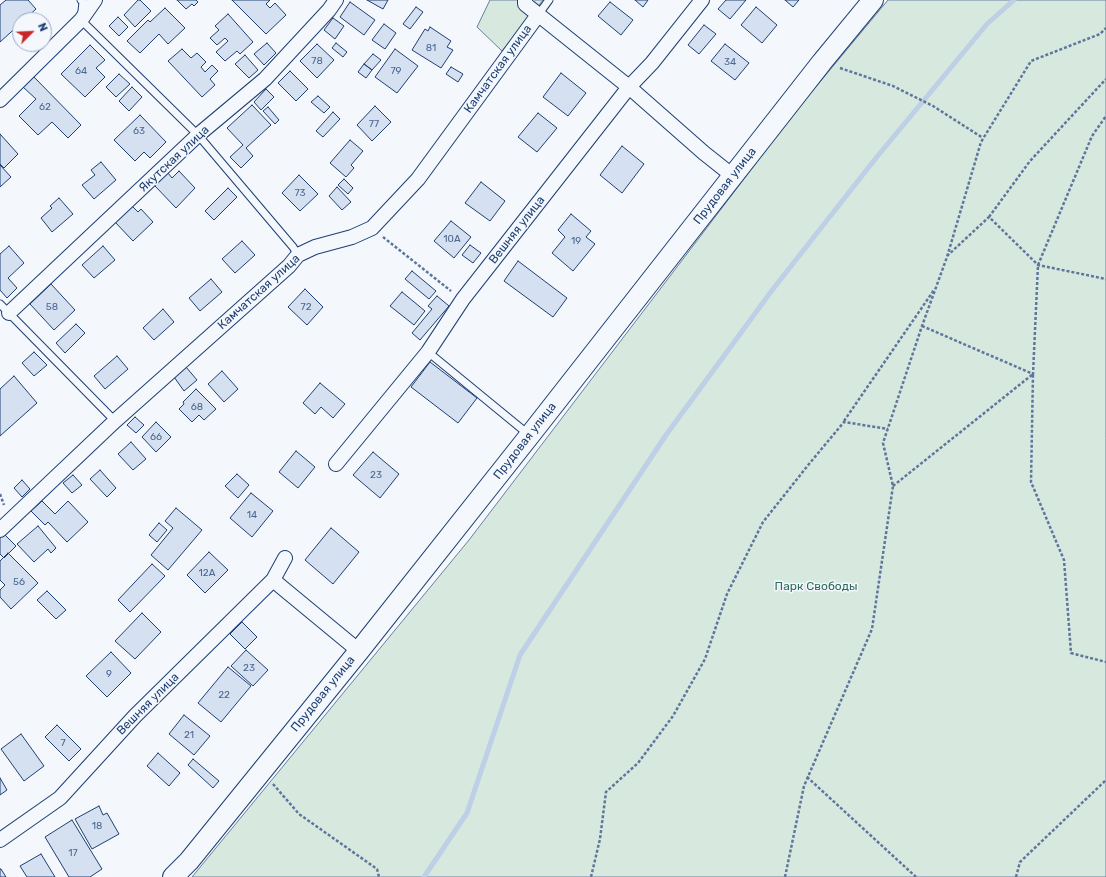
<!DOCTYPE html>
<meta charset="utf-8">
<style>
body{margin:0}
#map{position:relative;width:1106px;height:877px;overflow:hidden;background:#f4f7fb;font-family:Rubik,sans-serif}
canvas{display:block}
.north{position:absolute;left:12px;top:12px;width:40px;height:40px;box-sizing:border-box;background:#f4f7fb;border:1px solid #9eadc5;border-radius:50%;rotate:66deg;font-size:11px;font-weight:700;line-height:16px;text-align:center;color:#1d3f73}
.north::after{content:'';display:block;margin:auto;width:14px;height:18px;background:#c62828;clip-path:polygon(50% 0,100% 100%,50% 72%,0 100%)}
</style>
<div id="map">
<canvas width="1106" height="877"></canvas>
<div class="north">N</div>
</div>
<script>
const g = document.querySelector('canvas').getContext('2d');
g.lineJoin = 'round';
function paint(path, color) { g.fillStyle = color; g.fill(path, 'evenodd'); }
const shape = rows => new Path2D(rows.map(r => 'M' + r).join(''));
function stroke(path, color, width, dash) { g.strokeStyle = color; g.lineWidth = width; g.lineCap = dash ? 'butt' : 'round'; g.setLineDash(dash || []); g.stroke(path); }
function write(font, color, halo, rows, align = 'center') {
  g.font = font + ' Rubik,sans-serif'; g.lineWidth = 3; g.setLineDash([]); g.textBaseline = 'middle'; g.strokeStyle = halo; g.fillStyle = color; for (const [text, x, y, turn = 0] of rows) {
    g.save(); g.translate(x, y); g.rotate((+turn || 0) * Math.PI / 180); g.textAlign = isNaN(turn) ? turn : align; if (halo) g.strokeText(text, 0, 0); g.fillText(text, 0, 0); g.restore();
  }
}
const green = shape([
 [490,0,543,0,502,51,477,27,490,0],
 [888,0,1106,0,1106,877,192,877,469,540,795,112,888,0]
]);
paint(green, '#d7e8df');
stroke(green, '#687fa3', 1);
stroke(shape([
 [424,877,467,813,520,655,666,435,773,289,876,158,987,24,1014,0]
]), '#bed0e5', 5);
const building = shape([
 [6,0,28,0,36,9,24,20,20,20,20,24,0,42,0,5,6,0],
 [138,0,140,0,151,11,135,27,124,15,138,0],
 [177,0,196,0,198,2,194,6,192,4,186,9,177,0],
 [232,0,270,0,266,4,270,8,275,3,286,15,266,34,232,0],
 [367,0,388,0,383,9,367,0],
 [635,0,648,0,643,7,635,0],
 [726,0,746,0,730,19,718,9,726,0],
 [785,0,799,0,793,7,785,0],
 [350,2,375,20,364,35,340,17,350,2],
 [610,2,633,20,621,35,598,16,610,2],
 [416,7,423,12,410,29,403,24,416,7],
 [756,7,777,25,762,43,741,25,756,7],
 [165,8,185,28,168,44,159,34,140,53,127,41,148,20,150,22,165,8],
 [228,14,253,42,240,54,237,51,225,61,216,52,228,41,225,38,217,45,210,38,219,30,215,26,228,14],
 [118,17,128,27,119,36,109,26,118,17],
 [333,18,344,26,335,39,324,30,333,18],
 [384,24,396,33,385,49,372,40,384,24],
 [704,25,716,34,699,54,688,45,704,25],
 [430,27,451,41,447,47,453,50,441,68,412,50,425,29,428,31,430,27],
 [267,43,276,53,264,65,254,54,267,43],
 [336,43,347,52,343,57,332,48,336,43],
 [317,44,334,60,317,78,300,61,317,44],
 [725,44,749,63,735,80,711,61,725,44],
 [90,45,105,60,96,68,105,77,85,97,61,74,90,45],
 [182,49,191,58,197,53,206,62,201,67,205,72,212,65,218,71,210,79,215,85,202,97,168,61,182,49],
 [395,49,418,66,397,93,375,77,395,49],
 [373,54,381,60,372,70,364,64,373,54],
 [245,55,258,70,249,78,235,64,245,55],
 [364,64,372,70,366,78,358,72,364,64],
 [451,67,463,74,458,82,446,74,451,67],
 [290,71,308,89,296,101,278,83,290,71],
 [561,73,586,93,568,116,543,97,561,73],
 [119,74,130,84,116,97,106,87,119,74],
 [33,76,81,125,68,138,52,122,38,135,19,116,36,99,23,87,33,76],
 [132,87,142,97,129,111,119,101,132,87],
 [266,89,274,97,261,110,254,102,266,89],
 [318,96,330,107,324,113,311,102,318,96],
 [252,105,271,125,246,148,253,156,241,168,230,157,243,145,227,128,252,105],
 [375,106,391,122,372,141,357,125,375,106],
 [268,107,279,120,275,124,263,111,268,107],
 [333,112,340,119,323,137,316,131,333,112],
 [538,113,557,128,537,152,518,137,538,113],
 [140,115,166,142,150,158,144,152,135,161,114,140,140,115],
 [0,134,18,154,4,168,0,164,0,134],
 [350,140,363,151,351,165,354,168,346,177,330,163,350,140],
 [622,146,644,164,622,193,600,175,622,146],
 [101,162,116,180,94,199,82,185,95,175,91,170,101,162],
 [0,165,11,177,0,187,0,165],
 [179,171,195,188,176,208,155,186,168,173,172,178,179,171],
 [299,175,318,194,300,211,282,193,299,175],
 [344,179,353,188,348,194,338,185,344,179],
 [481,182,505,201,490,221,465,203,481,182],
 [337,187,351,202,342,210,329,196,337,187],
 [228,188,237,197,214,220,205,211,228,188],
 [59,198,73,214,52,232,41,218,52,208,50,206,59,198],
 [132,206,138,212,141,209,153,222,133,241,115,222,132,206],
 [571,214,591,231,586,237,595,244,573,271,552,253,565,237,558,230,571,214],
 [451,221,471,237,454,258,434,241,451,221],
 [242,241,255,255,235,273,222,259,242,241],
 [470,245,481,253,473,263,462,255,470,245],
 [9,246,24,263,8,278,17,288,7,298,0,290,0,254,9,246],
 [103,246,115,260,94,278,82,265,103,246],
 [518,261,567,298,553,317,504,281,518,261],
 [412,271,436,291,429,299,405,279,412,271],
 [211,279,222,292,200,311,189,298,211,279],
 [51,284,75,310,54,330,30,304,51,284],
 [305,289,323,307,307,325,288,307,305,289],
 [402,292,425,311,414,325,390,306,402,292],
 [437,296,449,306,420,340,412,333,432,309,428,306,437,296],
 [163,309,174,322,154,340,143,328,163,309],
 [76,324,85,333,65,353,56,343,76,324],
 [34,352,47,365,34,376,22,363,34,352],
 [117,356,128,369,105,389,94,376,117,356],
 [430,362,477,398,458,423,411,387,430,362],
 [186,367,197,380,184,391,174,377,186,367],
 [222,371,238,389,224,402,208,384,222,371],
 [14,376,37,403,0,436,0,389,14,376],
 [320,383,345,404,333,418,321,407,315,414,303,403,320,383],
 [196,389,216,409,204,420,199,415,192,422,179,409,184,404,183,402,196,389],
 [135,417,144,425,136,433,127,425,135,417],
 [156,422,171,437,156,452,142,437,156,422],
 [131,442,146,459,133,470,118,454,131,442],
 [296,451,315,467,298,488,279,472,296,451],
 [373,452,399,474,380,498,353,475,373,452],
 [100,470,116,488,107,497,90,479,100,470],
 [237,474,249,485,238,498,225,486,237,474],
 [73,475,82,485,72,493,63,483,73,475],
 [22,480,30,489,22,497,14,488,22,480],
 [251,493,273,511,252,537,230,518,251,493],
 [42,501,55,514,68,501,88,522,67,542,48,522,45,525,31,511,42,501],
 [176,508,202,530,168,570,151,555,173,528,165,521,176,508],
 [159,523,167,530,157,542,149,535,159,523],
 [38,526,56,548,51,553,48,549,34,562,17,544,38,526],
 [331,528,359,552,333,584,305,560,331,528],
 [4,534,16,546,4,558,0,554,0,537,4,534],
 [209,552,228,570,205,593,187,575,209,552],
 [8,553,38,583,11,609,0,597,0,590,5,585,0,580,0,561,8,553],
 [152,564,165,576,130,612,118,600,152,564],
 [47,591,66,610,56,619,37,600,47,591],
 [142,613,161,632,135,659,115,641,142,613],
 [242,622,257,637,245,649,230,634,242,622],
 [246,650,268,670,253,686,231,666,246,650],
 [111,652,131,673,107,697,86,676,111,652],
 [228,667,251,686,221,722,198,703,228,667],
 [184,715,210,736,194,755,169,734,184,715],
 [57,725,81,749,69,761,45,737,57,725],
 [21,734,44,766,24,781,1,749,21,734],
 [158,753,180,773,169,786,147,766,158,753],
 [193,759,219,781,213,788,188,765,193,759],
 [0,778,7,790,0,795,0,778],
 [99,806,103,815,107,813,119,834,92,849,75,819,99,806],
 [72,820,102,869,90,877,69,877,45,837,72,820],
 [41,854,55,877,27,877,20,866,41,854],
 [0,869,1,869,6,877,0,877,0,869]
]);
paint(building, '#d5e0f0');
stroke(building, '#1d3f73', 1);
const service = shape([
 [81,0,83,2,81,20,198,135,293,247,298,255],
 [538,15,549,0],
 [0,304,115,421],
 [428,352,528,434]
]);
const minor = shape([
 [525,0,525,4,629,87,704,153,733,176],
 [0,100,81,20,95,0],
 [9,313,198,135,265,79,329,10,336,0],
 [336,464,428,352,463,299,629,87,652,63,702,0],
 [0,530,115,421,289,266,298,255,315,247,352,237,372,228,418,179,538,15],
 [273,580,359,651],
 [0,840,60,798,135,716,273,580,285,558]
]);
const secondary = shape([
 [173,877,189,861,359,651,530,435,822,62,873,0]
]);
stroke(service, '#1d3f73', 9);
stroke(minor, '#1d3f73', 16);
stroke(secondary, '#1d3f73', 22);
stroke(shape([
 [840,68,893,86,933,106,983,138],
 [989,217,1030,161,1106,79],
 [383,237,451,291],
 [947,256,989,217,1038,265,1106,279],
 [922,326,1033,374,1038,265,1092,136,1106,116],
 [844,421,934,290],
 [893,486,1033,374,1031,482,1064,560,1071,653,1106,662],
 [0,494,4,505],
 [807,777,916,877],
 [273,784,299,814,377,869,379,877],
 [591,877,600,839,606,792,638,763,673,716,705,659,727,594,763,522,809,464,844,422,888,429],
 [785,877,804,786,872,629,893,486,883,443,922,326,947,257,981,142,1031,61,1100,34,1106,28],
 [1016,877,1020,862,1106,780]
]), '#5e769c', 2.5, [3, 2]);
stroke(service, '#f4f7fb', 7);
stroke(minor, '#f4f7fb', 14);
stroke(secondary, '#f4f7fb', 20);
write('10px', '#4b6792', null, [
 ["81",431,48],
 ["78",317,61],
 ["34",730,62],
 ["64",81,71],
 ["79",396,71],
 ["62",45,107],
 ["77",374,124],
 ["63",139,131],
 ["73",300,193],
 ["10А",452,239],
 ["19",576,241],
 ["58",52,307],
 ["72",306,307],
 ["68",197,407],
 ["66",156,437],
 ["23",376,475],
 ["14",252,515],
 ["12А",207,573],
 ["56",19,582],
 ["23",249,668],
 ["9",109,674],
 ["22",224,695],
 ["21",189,735],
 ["7",63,743],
 ["18",97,826],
 ["17",73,853]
]);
write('12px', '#1d3f73', '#f4f7fb', [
 ["Камчатская улица",498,69,-54],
 ["Якутская улица",174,159,-43],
 ["Прудовая улица",725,186,-52],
 ["Вешняя улица",517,230,-52],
 ["Камчатская улица",259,292,-42],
 ["Прудовая улица",525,441,-52],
 ["Прудовая улица",323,694,-51],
 ["Вешняя улица",148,704,-45]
]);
write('12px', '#2c6c60', '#f4f7fb', [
 ["Парк Свободы",816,587]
]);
</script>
